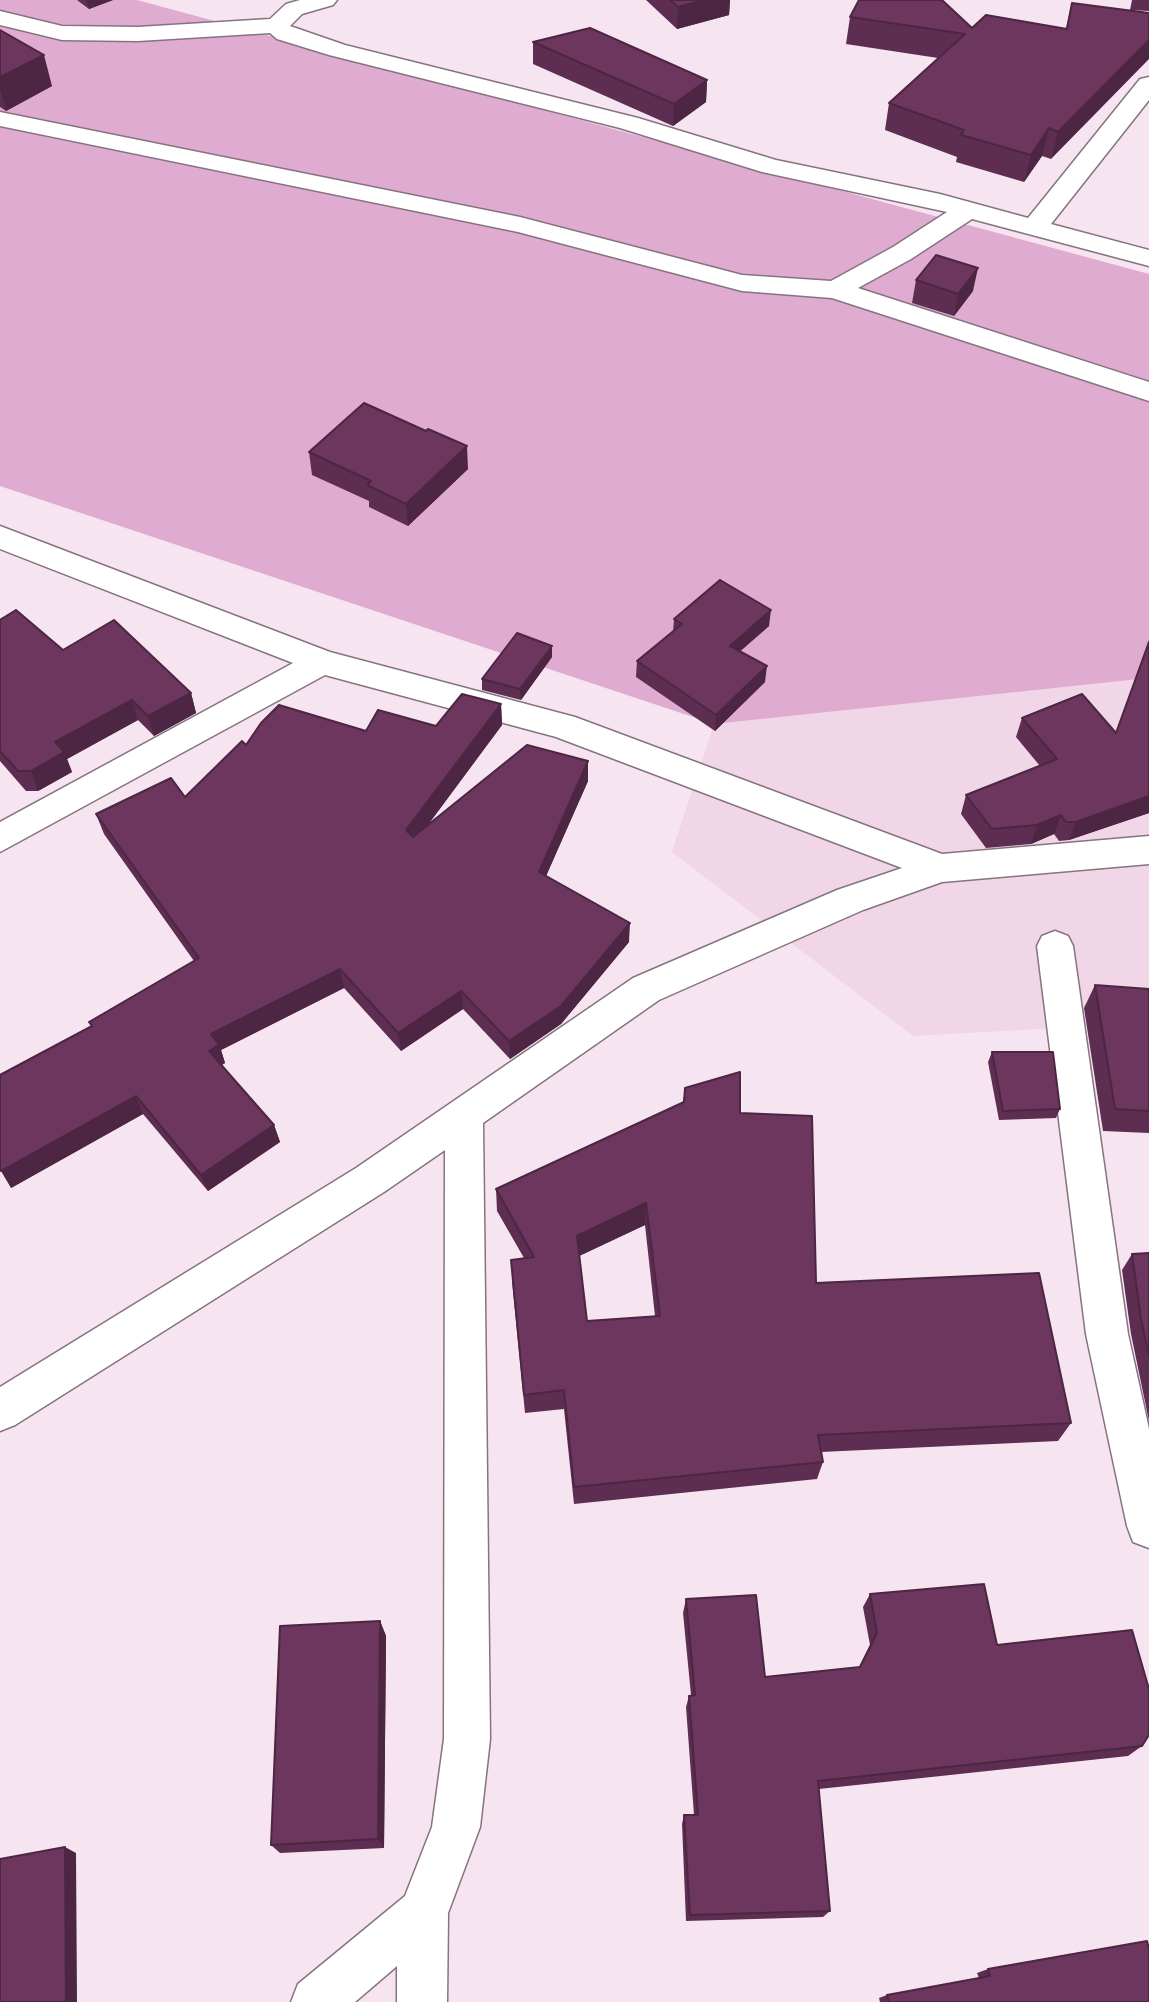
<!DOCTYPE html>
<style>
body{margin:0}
canvas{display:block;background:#f7e4f1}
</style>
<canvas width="1149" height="2002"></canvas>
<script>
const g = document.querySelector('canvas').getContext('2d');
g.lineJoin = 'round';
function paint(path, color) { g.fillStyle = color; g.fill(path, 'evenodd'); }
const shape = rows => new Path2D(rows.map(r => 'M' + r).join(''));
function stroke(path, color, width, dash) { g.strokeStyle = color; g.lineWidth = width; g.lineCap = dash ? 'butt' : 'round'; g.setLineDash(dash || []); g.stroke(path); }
paint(shape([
 [1149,678,1149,1023,913,1036,672,852,714,724]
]), '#f0d6e7');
paint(shape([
 [0,0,137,0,1149,274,1149,678,714,724,0,486]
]), '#e0abd0');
const minor = shape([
 [300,0,337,0,333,5,302,14,290,26,345,45,638,118,776,160,940,194,1028,218,1140,79,1149,77,1149,100,1051,224,1149,250,1149,266,972,219,911,259,858,288,1149,382,1149,401,832,298,742,291,518,232,0,126,0,112,520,217,742,275,831,281,893,247,947,212,762,172,620,128,329,55,277,39,270,33,138,41,62,40,0,25,0,11,62,26,138,27,270,19,286,4,300,0],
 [0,526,330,652,575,717,942,854,1149,836,1149,864,942,882,863,910,659,1000,483,1123,490,1739,480,1827,448,1913,447,2002,397,2002,397,1966,355,2002,291,2002,298,1984,405,1896,432,1827,444,1739,445,1150,384,1192,15,1425,0,1431,0,1387,356,1168,633,978,837,890,902,868,556,737,325,675,0,852,0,822,293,663,0,549,0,526],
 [1055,931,1068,936,1073,946,1128,1334,1149,1429,1149,1548,1133,1542,1127,1526,1086,1334,1037,946,1042,936,1055,931]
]);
stroke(minor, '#857480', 3);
paint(minor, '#fff');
paint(shape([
 [77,0,113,0,89,9],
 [646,0,730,0,729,15,677,29],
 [1132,0,1149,0,1149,11,1130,10],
 [1072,3,1149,13,1051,159,1042,156,1024,182,956,162,957,157,885,130,889,103,938,58,846,44,850,17,972,28,1066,28],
 [0,30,52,86,6,111,0,107],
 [533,42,707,80,706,102,673,126,533,64],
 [916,280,973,291,954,316,912,303],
 [309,452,468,469,408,526,369,507,369,501,312,475],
 [674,619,769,626,740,651,765,682,715,731,636,677,637,661,673,632],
 [0,620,63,650,191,693,196,713,154,736,138,720,67,759,72,772,38,791,26,791,0,761],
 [1149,640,1149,813,1069,840,1059,841,1054,834,1031,844,986,848,961,814,966,795,1040,766,1016,737,1022,718,1116,733],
 [552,657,521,700,482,690,482,679],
 [501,704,502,725,428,825,588,761,588,781,546,876,629,942,561,1024,510,1059,463,1009,401,1051,344,988,221,1050,225,1063,222,1065,274,1125,280,1142,208,1191,143,1114,11,1188,91,1026,89,1022,194,961,104,834,96,814,185,797,246,745,436,726],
 [1095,985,1149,989,1149,1133,1103,1131,1084,1008],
 [992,1052,1060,1109,1056,1118,999,1120,988,1062],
 [685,1088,740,1113,816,1283,1071,1423,1058,1441,821,1452,823,1462,817,1479,574,1504,564,1409,525,1413,512,1281,524,1258,497,1211,496,1189,683,1103],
 [645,1225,655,1316,587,1321,579,1256],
 [1149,1253,1149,1421,1131,1334,1122,1270,1132,1254],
 [870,1594,997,1645,1142,1746,1128,1756,819,1789,830,1911,823,1917,686,1921,682,1824,684,1815,694,1815,686,1707,689,1696,691,1695,683,1613,686,1599,765,1677,859,1667,870,1645,863,1607],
 [380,1621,386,1636,384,1848,280,1853,271,1845],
 [988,1969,1149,2002,880,2002,879,1998,887,1995,979,1978,977,1973]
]), '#5d2e52');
paint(shape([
 [86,0,113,0,89,9],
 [704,0,730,0,729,15,677,29,678,7],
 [1149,40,1149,59,1051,159,1058,132],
 [44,55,52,86,6,111,0,89,0,77],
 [707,80,706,102,673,126,674,104],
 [1049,128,1042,156,1024,182,1031,155],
 [978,268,973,291,954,316,958,294],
 [467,446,468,469,408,526,406,504],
 [771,610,769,626,728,662,730,646],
 [552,646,552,657,521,700,520,689],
 [767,666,765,682,715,731,716,715],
 [191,693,196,713,154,736,148,716],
 [132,700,138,720,67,759,72,772,38,791,31,771,55,742],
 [501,704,502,725,409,850,406,830],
 [588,761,588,781,539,892,539,872],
 [1149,796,1149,813,1069,840,1076,822],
 [1061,815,1054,834,1031,844,1037,825],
 [630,923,629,942,561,1024,510,1059,509,1041],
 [340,969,344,988,221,1050,225,1063,215,1069,209,1051,211,1034],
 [461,991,463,1009,401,1051,398,1033],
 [136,1096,143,1114,11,1188,1,1171],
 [274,1125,280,1142,208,1191,201,1175],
 [646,1203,645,1225,577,1257,577,1236],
 [380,1621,386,1636,384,1848,378,1839],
 [65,1847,76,1853,77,2002,66,2002]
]), '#4c2642');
const building = shape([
 [670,0,704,0,678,7,670,0],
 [859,0,942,0,972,28,986,15,1067,29,1072,3,1149,13,1149,40,1058,132,1049,128,1031,155,961,135,964,130,889,103,965,34,850,17,859,0],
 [590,28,707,80,674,104,533,42,590,28],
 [0,30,44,55,0,77,0,30],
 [936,255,978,268,958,294,916,280,936,255],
 [364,403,426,431,428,429,467,446,406,504,367,485,371,481,309,452,364,403],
 [720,580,771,610,730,646,767,666,716,715,637,661,682,624,674,619,720,580],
 [16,610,63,650,114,620,191,693,148,716,132,700,55,742,64,752,31,771,18,771,0,751,0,620,16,610],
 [517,633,552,646,520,689,482,679,517,633],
 [1149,642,1149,796,1076,822,1066,822,1061,815,1037,825,992,829,966,795,1057,759,1022,718,1082,694,1116,733,1149,642],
 [462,694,501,704,406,830,413,837,527,745,588,761,539,872,630,923,561,1006,509,1041,461,991,398,1033,340,969,211,1034,219,1045,209,1051,274,1125,201,1175,136,1096,1,1171,0,1169,0,1075,92,1026,89,1022,199,958,96,814,171,778,185,797,242,741,246,745,261,723,279,705,366,731,378,710,436,726,462,694],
 [1095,985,1149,989,1149,1111,1115,1109,1095,985],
 [992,1052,1053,1052,1060,1109,1003,1111,992,1052],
 [740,1072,740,1113,812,1116,816,1283,1039,1273,1071,1423,818,1435,823,1462,574,1487,564,1390,524,1395,511,1260,534,1257,496,1189,684,1102,685,1088,740,1072],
 [646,1203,660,1316,587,1321,577,1236,646,1203],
 [1149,1253,1149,1356,1141,1319,1132,1254,1149,1253],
 [984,1584,997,1645,1132,1630,1149,1689,1149,1735,1142,1746,818,1781,830,1911,690,1915,684,1815,698,1815,689,1696,695,1695,686,1599,756,1595,765,1677,860,1667,877,1633,870,1594,984,1584],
 [380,1621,378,1839,271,1845,280,1626,380,1621],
 [65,1847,66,2002,0,2002,0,1859,65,1847],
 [1147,1941,1149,1949,1149,2002,889,2002,887,1995,990,1976,988,1969,1147,1941]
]);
paint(building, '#6c365f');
stroke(building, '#4c2642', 2);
</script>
